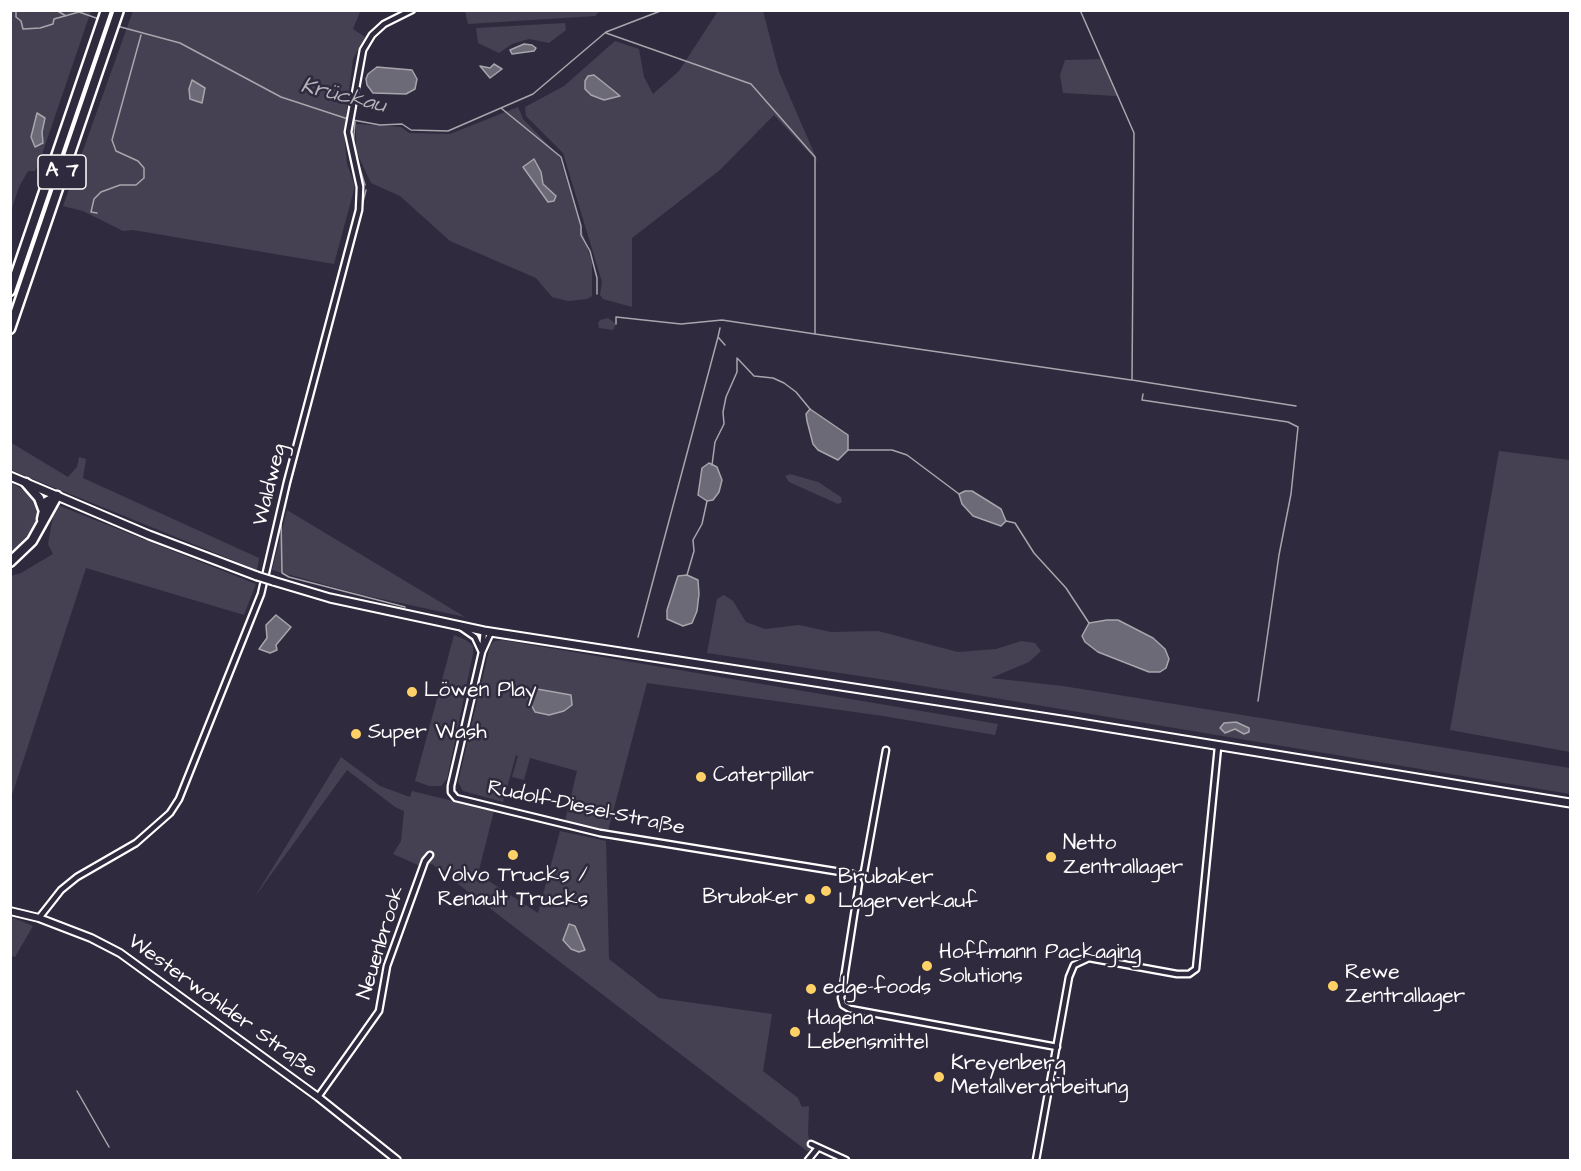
<!DOCTYPE html>
<meta charset="utf-8">
<style>
body{margin:0}
#map{position:relative;width:1581px;height:1171px;overflow:hidden;background:#2f2a3d;font-family:"Architects Daughter",sans-serif}
canvas{display:block}
.frame{position:absolute;inset:0;border:12px solid #fff;pointer-events:none}
</style>
<div id="map">
<canvas width="1581" height="1171"></canvas>
<div class="frame"></div>
</div>
<script>
const g = document.querySelector('canvas').getContext('2d');
g.lineJoin = 'round';
function paint(path, color) { g.fillStyle = color; g.fill(path, 'evenodd'); }
const shape = rows => new Path2D(rows.map(r => 'M' + r).join(''));
function stroke(path, color, width, dash) { g.strokeStyle = color; g.lineWidth = width; g.lineCap = dash ? 'butt' : 'round'; g.setLineDash(dash || []); g.stroke(path); }
function write(font, color, halo, rows, align = 'center') {
  g.font = font + ' "Architects Daughter",sans-serif'; g.lineWidth = 5; g.setLineDash([]); g.textBaseline = 'middle'; g.strokeStyle = halo; g.fillStyle = color; for (const [text, x, y, turn = 0] of rows) {
    g.save(); g.translate(x, y); g.rotate((+turn || 0) * Math.PI / 180); g.textAlign = isNaN(turn) ? turn : align; if (halo) g.strokeText(text, 0, 0); g.fillText(text, 0, 0); g.restore();
  }
}
paint(shape([
 [11,11,91,11,39,163,35,171,28,171,19,187,11,211],
 [133,11,360,12,353,29,365,37,353,59,344,132,347,164,355,186,334,264,133,230,123,231,83,211,63,206],
 [465,11,465,10,600,11,595,16,468,24],
 [718,11,763,11,779,72,818,162,774,115,720,170,632,238,632,307,603,299,600,295,602,282,563,153,526,116,525,107,564,86,615,41,639,49,644,77,653,94,679,71],
 [594,75,614,91,619,96,604,100,591,95,585,89],
 [565,23,566,30,549,43,529,39,512,44,499,53,478,43,476,28],
 [1103,59,1117,96,1063,93,1060,75,1065,60],
 [518,107,523,119,559,156,592,263,592,296,587,299,568,301,552,297,536,278,450,241,400,196,371,183,356,151,356,124,401,127,409,133,450,134],
 [608,318,616,324,613,330,599,328,598,323,600,320],
 [10,442,68,477,77,467,79,457,86,459,83,478,259,558,257,570,11,470],
 [1499,451,1570,460,1570,752,1450,730],
 [790,474,818,482,841,497,842,502,838,504,789,482,785,476],
 [11,482,37,499,40,508,37,522,27,542,11,553],
 [60,506,256,584,244,615,86,568,11,798,11,576,21,573,53,554,48,544,54,511],
 [287,510,465,617,359,594,272,570],
 [724,595,733,601,746,622,765,629,799,625,831,632,878,631,958,652,996,649,1021,641,1035,643,1041,651,1029,662,991,678,1063,686,1570,768,1570,794,893,681,707,653,717,599],
 [454,635,466,640,473,646,473,654,447,779,441,786,429,786,415,781],
 [502,640,998,724,995,735,883,716,647,683,608,831,565,821,577,771,530,758,524,780,512,777,518,756,516,755,503,802,463,791,458,782,490,646,494,641],
 [341,757,380,786,410,797,412,791,494,811,478,874,538,913,560,831,606,841,609,959,659,998,772,1014,763,1071,798,1098,802,1107,809,1106,808,1133,811,1151,807,1151,432,864,420,866,393,854,401,841,404,811,395,807,347,770,254,898],
 [11,917,33,926,15,957,11,956]
]), '#464152');
const water = shape([
 [524,44,532,45,536,48,534,51,512,54,510,50,524,44],
 [494,64,502,69,490,78,480,66,490,68,494,64],
 [377,67,412,70,417,79,415,89,406,94,373,93,367,85,366,79,368,74,377,67],
 [594,75,614,91,620,96,604,100,591,95,585,89,585,81,588,76,594,75],
 [192,80,205,88,202,103,190,99,189,89,192,80],
 [37,113,45,118,42,132,43,143,35,147,31,137,37,113],
 [534,159,541,172,543,184,556,196,554,201,548,202,523,167,534,159],
 [810,409,848,435,848,450,838,460,818,450,813,444,807,421,806,414,810,409],
 [709,463,717,467,722,480,719,492,713,500,707,501,698,495,702,468,709,463],
 [965,491,972,491,1001,509,1006,521,1001,526,973,516,962,504,959,494,965,491],
 [687,575,698,580,699,594,697,611,692,623,683,626,667,619,667,610,678,576,687,575],
 [276,615,291,627,276,645,277,650,270,653,259,649,267,638,266,625,276,615],
 [1107,620,1118,620,1153,638,1165,649,1169,659,1166,668,1160,672,1149,672,1098,652,1085,642,1082,636,1089,623,1107,620],
 [537,689,571,695,572,705,564,711,549,715,535,712,528,699,537,689],
 [1236,722,1249,728,1249,732,1244,734,1235,729,1225,733,1220,728,1224,723,1236,722],
 [569,924,575,926,585,950,579,952,571,949,563,940,569,924]
]);
paint(water, '#6d6a77');
stroke(water, '#a7a6ad', 1.5);
stroke(shape([
 [16,10,16,17,21,21,23,29,40,28,53,24,54,19,79,12,99,19],
 [56,10,66,16],
 [1080,10,1134,133,1132,380,1296,406],
 [117,26,180,43,281,97,348,119],
 [606,33,751,84,815,157,815,334,722,320,681,324,616,317,616,324],
 [501,108,561,157,581,226,581,235,590,251,597,278,597,294],
 [353,120,380,125,402,124,411,130,448,131,533,94,606,32,663,10],
 [353,147,355,122],
 [355,152,365,185],
 [97,213,91,212,94,199,101,192,120,185,136,185,144,178,144,168,138,161,116,151,112,140,141,35],
 [358,222,366,190],
 [720,328,718,337,725,345],
 [815,334,1131,380],
 [738,359,754,376,773,378,784,383,796,392,810,409],
 [1143,394,1142,400,1288,422,1298,427,1291,494,1279,555,1258,701],
 [848,450,892,450,907,455,959,494],
 [712,465,715,442,724,424,723,412,726,397,737,372,737,358],
 [284,508,352,244],
 [281,518,282,573,289,577,405,607],
 [1006,521,1015,523,1034,553,1066,588,1089,623],
 [687,575,694,551,693,540,702,524,707,501],
 [638,637,718,337],
 [77,1091,109,1147]
]), '#a7a6ad', 1.5);
const minor = shape([
 [462,628,475,637,482,652],
 [491,632,482,652,451,786,451,792,456,798,600,833,853,874,859,883,841,998,843,1005,850,1009,1057,1047],
 [482,650,484,631],
 [858,878,864,872,886,750],
 [39,918,61,890,77,877,136,843,170,813,179,799,261,594,287,482,359,210,360,187,348,132,363,50,372,35,384,24,412,10],
 [318,1097,379,1011,387,966,425,861,430,855],
 [811,1144,846,1160],
 [808,1160,817,1149],
 [1036,1160,1069,977,1074,965,1089,958,1177,974,1189,974,1196,969,1218,747]
]);
const tertiary = shape([
 [10,911,39,918,91,938,120,953,318,1097,397,1160]
]);
const secondary = shape([
 [10,476,149,535,257,576],
 [273,581,330,598,484,631,1068,721,1570,803]
]);
const motorway = shape([
 [10,291,106,10],
 [10,329,119,10],
 [26,483,39,498,43,509],
 [42,519,46,502,57,496],
 [10,562,32,541,57,496]
]);
stroke(minor, '#fff', 9);
stroke(tertiary, '#fff', 10);
stroke(secondary, '#fff', 11);
stroke(motorway, '#fff', 13);
stroke(minor, '#2f2a3d', 4.5);
stroke(tertiary, '#2f2a3d', 6);
stroke(secondary, '#2f2a3d', 7);
stroke(motorway, '#2f2a3d', 8);
const secondaryBridge = shape([
 [257,576,273,581]
]);
stroke(secondaryBridge, '#fff', 11, []);
stroke(secondaryBridge, '#2f2a3d', 7);
for (const [x, y, r, color] of [
 [412,692,6,"#ffd166"],
 [356,734,6,"#ffd166"],
 [701,777,6,"#ffd166"],
 [513,855,6,"#ffd166"],
 [1051,857,6,"#ffd166"],
 [826,891,6,"#ffd166"],
 [810,899,6,"#ffd166"],
 [927,966,6,"#ffd166"],
 [1333,986,6,"#ffd166"],
 [811,989,6,"#ffd166"],
 [795,1032,6,"#ffd166"],
 [939,1077,6,"#ffd166"]
]) { const dot = new Path2D(); dot.arc(x, y, r, 0, 2 * Math.PI); g.fillStyle = color; g.fill(dot); stroke(dot, '#2f2a3d', 2); }
for (const [x, y, w] of [
 [62,172,48]
]) { const box = new Path2D(); box.roundRect(x - w / 2, y - 17, w, 34, 4.5); g.fillStyle = '#2f2a3d'; g.fill(box); stroke(box, '#fff', 1.5); }
write('bold 20px', '#fff', null, [
 ["A 7",62,172]
]);
write('21px', '#fff', '#2f2a3d', [
 ["Waldweg",271,485,-76],
 ["Rudolf-Diesel-Straße",586,809,12],
 ["Neuenbrook",382,943,-73],
 ["Westerwohlder Straße",222,1007,36]
]);
write('21px', '#fff', '#2f2a3d', [
 ["Löwen Play",424,692],
 ["Super Wash",368,734],
 ["Caterpillar",713,777],
 ["Netto",1063,845],
 ["Zentrallager",1063,869],
 ["Volvo Trucks /",513,877,"center"],
 ["Renault Trucks",513,901,"center"],
 ["Brubaker",838,879],
 ["Lagerverkauf",838,903],
 ["Brubaker",798,899,"right"],
 ["Hoffmann Packaging",939,954],
 ["Solutions",939,978],
 ["Rewe",1345,974],
 ["Zentrallager",1345,998],
 ["edge-foods",823,989],
 ["Hagena",807,1020],
 ["Lebensmittel",807,1044],
 ["Kreyenberg",951,1065],
 ["Metallverarbeitung",951,1089]
], 'left');
write('italic 22px', '#b6b4bb', '#2f2a3d', [
 ["Krückau",343,97,14]
]);
</script>
